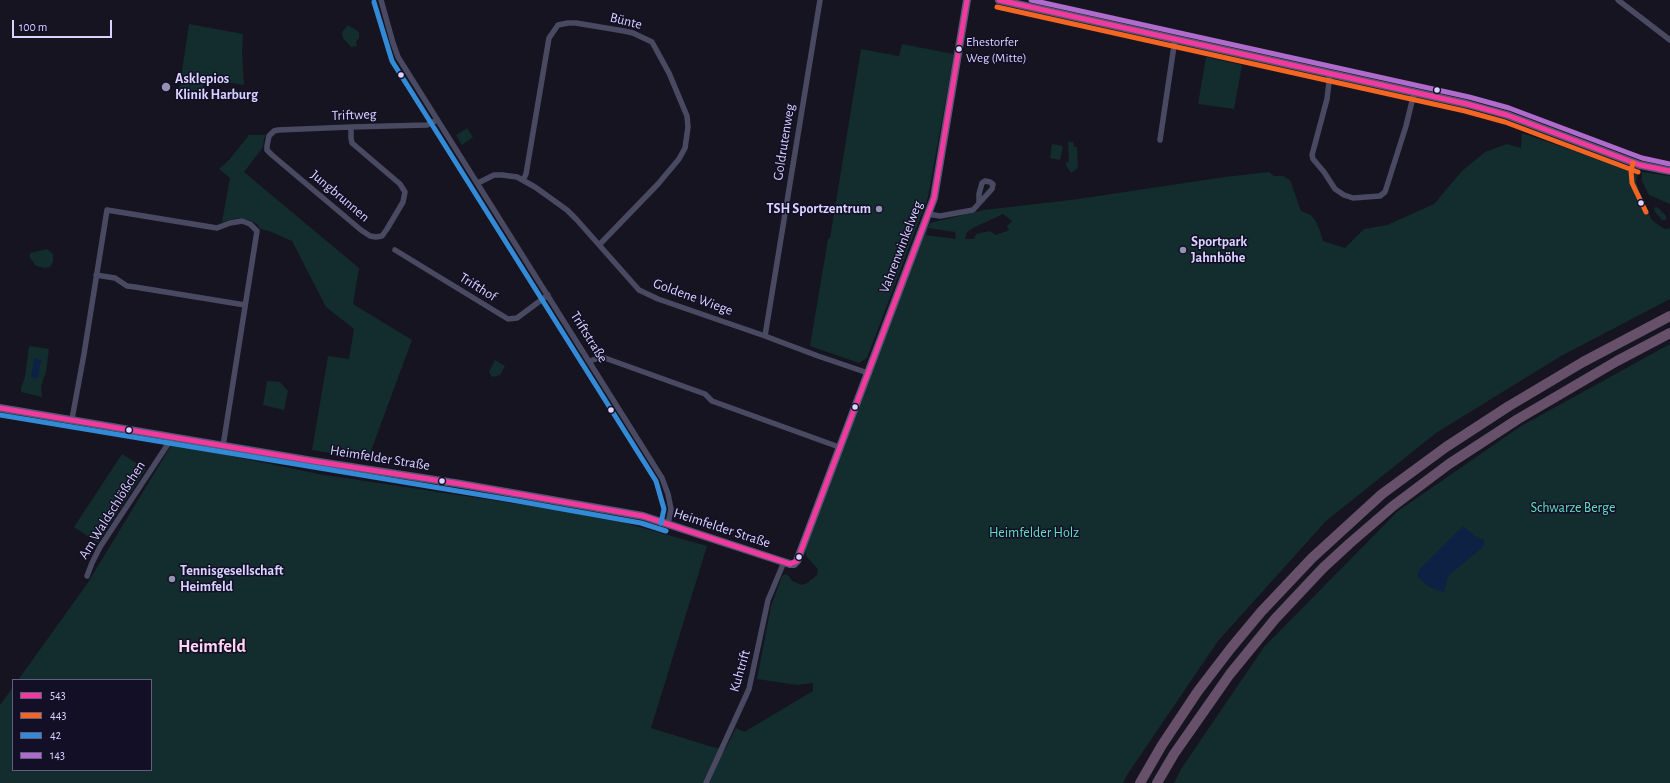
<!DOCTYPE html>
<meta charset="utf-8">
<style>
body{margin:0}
#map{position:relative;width:1670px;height:783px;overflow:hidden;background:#161421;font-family:"Alegreya Sans",sans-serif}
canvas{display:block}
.legend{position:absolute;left:12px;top:679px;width:140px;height:92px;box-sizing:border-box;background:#130f26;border:1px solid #625e7d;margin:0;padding:5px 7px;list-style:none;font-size:12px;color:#d9d4ff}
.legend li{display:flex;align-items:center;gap:8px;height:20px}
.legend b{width:20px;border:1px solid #625e7d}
.scale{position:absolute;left:12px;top:20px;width:100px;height:18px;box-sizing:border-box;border:2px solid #d9d4ff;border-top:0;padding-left:5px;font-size:12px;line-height:14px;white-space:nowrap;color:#d9d4ff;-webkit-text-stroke:3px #130f26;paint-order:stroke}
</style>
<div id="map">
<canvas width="1670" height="783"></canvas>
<ul class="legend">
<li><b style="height:5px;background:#f13a9d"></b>543</li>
<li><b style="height:5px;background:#f26522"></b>443</li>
<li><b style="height:5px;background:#338bd7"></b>42</li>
<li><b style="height:5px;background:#b06ccc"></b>143</li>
</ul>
<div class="scale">100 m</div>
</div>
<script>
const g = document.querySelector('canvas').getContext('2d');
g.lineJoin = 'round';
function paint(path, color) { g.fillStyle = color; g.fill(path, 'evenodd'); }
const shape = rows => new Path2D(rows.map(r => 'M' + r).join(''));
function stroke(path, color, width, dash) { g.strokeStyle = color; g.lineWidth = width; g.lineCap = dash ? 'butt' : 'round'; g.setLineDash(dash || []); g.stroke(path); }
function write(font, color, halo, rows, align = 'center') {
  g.font = font + ' "Alegreya Sans",sans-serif'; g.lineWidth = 3; g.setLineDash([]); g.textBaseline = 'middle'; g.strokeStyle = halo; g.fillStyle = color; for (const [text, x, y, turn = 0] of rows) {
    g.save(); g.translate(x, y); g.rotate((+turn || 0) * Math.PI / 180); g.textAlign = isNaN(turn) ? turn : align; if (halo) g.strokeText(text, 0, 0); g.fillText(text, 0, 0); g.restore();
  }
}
paint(shape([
 [189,24,243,34,242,52,244,85,205,78,203,90,179,91],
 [348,25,359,32,359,39,358,39,356,42,357,46,351,47,343,38,342,32],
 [902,44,954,54,928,197,867,358,859,363,810,346,828,239,830,238,861,49,899,56],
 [1206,57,1242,65,1234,109,1198,104],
 [467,128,473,137,462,145,456,135],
 [1522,133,1633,171,1634,173,1638,172,1636,182,1646,208,1652,220,1661,227,1666,229,1670,228,1670,299,1561,356,1436,433,1326,521,1218,641,1127,775,1123,783,0,783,0,705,13,687,13,770,151,770,151,680,18,680,87,584,172,444,319,474,604,517,707,546,651,728,709,746,725,750,736,728,744,732,813,691,813,683,797,685,757,679,771,606,782,576,785,574,789,576,792,581,802,585,807,583,817,575,818,569,806,556,805,549,924,233,930,223,984,210,1071,200,1225,177,1269,172,1274,176,1283,176,1290,180,1301,211,1311,215,1315,220,1319,228,1323,241,1345,248,1364,229,1387,225,1434,204,1462,171,1485,152,1507,144,1521,148],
 [1003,214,1012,221,1007,226,1009,230,996,235,990,231,976,234,974,239,965,239,967,232,973,228],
 [928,228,955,232,956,239,926,235],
 [249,135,266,135,264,139,263,147,244,172,359,268,353,304,412,340,368,459,312,450,328,356,349,359,354,329,326,307,292,241,269,231,260,229,257,224,249,220,238,218,222,222,230,178,219,169,229,160],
 [1068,142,1073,142,1074,147,1077,147,1078,168,1071,173,1065,164,1069,161],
 [1052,144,1063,146,1060,160,1050,158],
 [1642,172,1670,176,1670,204,1649,195,1642,181],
 [1656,207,1658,208,1666,216,1666,220,1662,220,1655,212,1654,208],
 [47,249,53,254,53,262,50,267,45,268,36,266,30,258,30,253],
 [1670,344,1670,783,1174,783,1181,769,1264,647,1398,511,1521,426],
 [29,346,49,349,46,372,41,386,42,397,21,392,21,388,25,377],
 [495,360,505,366,500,375,493,377,491,376,491,374,489,372],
 [267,381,280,382,288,391,284,410,263,405],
 [122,454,146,469,98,543,74,527]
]), '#132c2d');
paint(shape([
 [34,358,41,360,38,378,31,377],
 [1463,526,1475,536,1484,540,1484,546,1448,576,1444,592,1429,587,1417,576,1420,569]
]), '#0d2144');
stroke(shape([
 [381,0,393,43,398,57,662,478,668,494,671,509,668,524],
 [1618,0,1670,40],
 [1330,74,1327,99,1312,155,1313,159,1324,172,1335,189,1344,195,1353,198,1380,196,1385,192,1406,126,1414,93],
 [351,127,351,138,352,143,400,184,405,192,403,202,387,229,382,236,376,237,370,236,361,230,272,155,267,150,267,146,269,136,274,131,278,130,351,127,427,125,437,120],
 [1160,140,1175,39],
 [523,180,526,174,549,38,558,25,568,23,576,23,624,31,633,33,652,42,669,73,687,116,688,127,685,148,679,159,658,184,600,244],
 [478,183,494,175,502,175,517,177,535,187,567,210,577,220,639,290,658,299,765,336,818,356,868,373],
 [928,214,940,216,973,210,992,189,993,184,990,182,985,181,982,183,979,194,979,202],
 [395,250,508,319,517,318,548,295],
 [96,275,115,278,127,286,135,287,245,305],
 [765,336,820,0],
 [590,361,602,357,705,394,712,401,839,447],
 [72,419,84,354,107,210,217,228,230,223,242,221,250,224,257,231,223,446],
 [87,576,92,563,100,547,168,444,169,436],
 [706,783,749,689,768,600,784,562]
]), '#4a4962', 5.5);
stroke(shape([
 [999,0,1467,104,1507,115,1640,165,1670,171],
 [0,408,313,461,461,484,643,516,790,564,794,564,797,561,934,198,967,0]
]), '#575674', 8);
stroke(shape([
 [1140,783,1162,745,1198,691,1231,648,1261,612,1312,558,1382,494,1446,447,1509,406,1583,362,1670,316],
 [1157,783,1174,754,1230,674,1275,619,1323,568,1349,544,1393,506,1449,464,1518,419,1617,361,1670,333]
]), '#67516a', 10);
stroke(shape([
 [999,0,1467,104,1507,115,1640,165,1670,171],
 [0,408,313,461,461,484,643,516,790,564,797,561],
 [797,561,934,198,967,0]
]), '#f13a9d', 5);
stroke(shape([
 [997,7,1465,111,1505,122,1638,172],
 [1633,163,1631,171,1632,183,1646,212]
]), '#f26522', 5);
stroke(shape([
 [374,2,392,61,656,481,664,509,661,523],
 [0,415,512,500,641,523,666,531]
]), '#338bd7', 5);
stroke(shape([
 [1031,0,1469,97,1509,108,1642,158,1670,164]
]), '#b06ccc', 5);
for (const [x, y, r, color] of [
 [959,49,3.5,"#d9d4ff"],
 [401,75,3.5,"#d9d4ff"],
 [166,87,5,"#9591b1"],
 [1437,90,3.5,"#d9d4ff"],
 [1641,203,3.5,"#d9d4ff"],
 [879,209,4,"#9591b1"],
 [1183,250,4,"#9591b1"],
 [855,407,3.5,"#d9d4ff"],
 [611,410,3.5,"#d9d4ff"],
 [129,430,3.5,"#d9d4ff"],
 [442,481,3.5,"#d9d4ff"],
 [799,557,3.5,"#d9d4ff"],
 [172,579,4,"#9591b1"]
]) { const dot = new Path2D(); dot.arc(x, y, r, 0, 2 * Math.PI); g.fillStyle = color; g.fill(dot); stroke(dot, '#130f26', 1.5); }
write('13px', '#d9d4ff', '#130f26', [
 ["Ehestorfer",966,42],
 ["Weg (Mitte)",966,58]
], 'left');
write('14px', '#d9d4ff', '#130f26', [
 ["Bünte",626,21,14],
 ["Triftweg",354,115,-2],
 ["Goldrutenweg",784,142,-81],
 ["Jungbrunnen",340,196,40],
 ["Vahrenwinkelweg",901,247,-69],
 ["Trifthof",478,287,32],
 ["Goldene Wiege",693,297,20],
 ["Triftstraße",589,337,58],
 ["Heimfelder Straße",380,458,9],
 ["Am Waldschlößchen",112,510,-58],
 ["Heimfelder Straße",722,528,18],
 ["Kuhtrift",740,671,-74]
]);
write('bold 14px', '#d9d4ff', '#130f26', [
 ["Asklepios",175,79],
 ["Klinik Harburg",175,95],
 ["TSH Sportzentrum",871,209,"right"],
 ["Sportpark",1191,242],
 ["Jahnhöhe",1191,258],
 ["Tennisgesellschaft",180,571],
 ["Heimfeld",180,587]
], 'left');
write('14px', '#5fe0c0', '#130f26', [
 ["Schwarze Berge",1573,508],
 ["Heimfelder Holz",1034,533]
]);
write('bold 18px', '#ffd6f0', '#130f26', [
 ["Heimfeld",212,647]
]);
</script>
